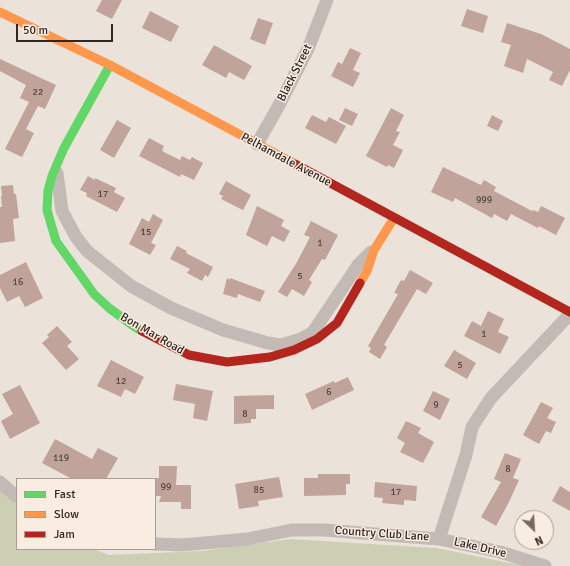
<!DOCTYPE html>
<style>
body{margin:0}
#map{position:relative;width:570px;height:566px;overflow:hidden;background:#ebe2da;font-family:Signika,sans-serif}
canvas{display:block}
.legend{position:absolute;left:16px;top:478px;width:140px;height:72px;box-sizing:border-box;background:#f9ece1;border:1px solid #aa9d95;margin:0;padding:5px 7px;list-style:none;font-size:12px;color:#332724}
.legend li{display:flex;align-items:center;gap:8px;height:20px}
.legend b{width:20px;border:1px solid #aa9d95}
.north{position:absolute;left:514px;top:510px;width:40px;height:40px;box-sizing:border-box;background:#f9ece1;border:1px solid #aa9d95;border-radius:50%;rotate:155deg;font-size:11px;font-weight:700;line-height:16px;text-align:center;color:#332724}
.north::after{content:'';display:block;margin:auto;width:14px;height:18px;background:#736864;clip-path:polygon(50% 0,100% 100%,50% 72%,0 100%)}
.scale{position:absolute;left:16px;top:24px;width:97px;height:18px;box-sizing:border-box;border:2px solid #332724;border-top:0;padding-left:5px;font-size:12px;line-height:14px;white-space:nowrap;color:#332724;-webkit-text-stroke:3px #f9ece1;paint-order:stroke}
</style>
<div id="map">
<canvas width="570" height="566"></canvas>
<ul class="legend">
<li><b style="height:5px;background:#63d668"></b>Fast</li>
<li><b style="height:5px;background:#ff974d"></b>Slow</li>
<li><b style="height:5px;background:#b3261e"></b>Jam</li>
</ul>
<div class="north">N</div>
<div class="scale">50 m</div>
</div>
<script>
const g = document.querySelector('canvas').getContext('2d');
g.lineJoin = 'round';
function paint(path, color) { g.fillStyle = color; g.fill(path, 'evenodd'); }
const shape = rows => new Path2D(rows.map(r => 'M' + r).join(''));
function stroke(path, color, width, dash) { g.strokeStyle = color; g.lineWidth = width; g.lineCap = dash ? 'butt' : 'round'; g.setLineDash(dash || []); g.stroke(path); }
function write(font, color, halo, rows, align = 'center') {
  g.font = font + ' Signika,sans-serif'; g.lineWidth = 3; g.setLineDash([]); g.textBaseline = 'middle'; g.strokeStyle = halo; g.fillStyle = color; for (const [text, x, y, turn = 0] of rows) {
    g.save(); g.translate(x, y); g.rotate((+turn || 0) * Math.PI / 180); g.textAlign = isNaN(turn) ? turn : align; if (halo) g.strokeText(text, 0, 0); g.fillText(text, 0, 0); g.restore();
  }
}
paint(shape([
 [0,490,17,505,17,549,93,549,109,555,202,551,291,539,436,548,525,566,0,566]
]), '#cdcfb4');
paint(shape([
 [102,0,122,0,112,19,96,11],
 [467,9,488,16,483,33,461,26],
 [150,11,179,26,171,42,142,28],
 [258,18,273,23,265,45,250,39],
 [507,23,541,34,570,49,570,70,562,86,549,80,553,72,527,59,523,73,504,66,511,45,501,42],
 [214,45,252,66,244,80,229,72,226,78,202,65],
 [350,48,361,53,353,70,360,73,353,87,331,76,338,62,342,64],
 [0,59,56,85,45,109,38,106,26,129,34,133,22,157,5,149,29,102,20,98,26,85,0,71],
 [345,108,358,114,352,126,339,120],
 [391,108,404,115,396,131,400,132,393,145,403,150,394,168,388,165,387,167,366,156],
 [312,115,326,122,329,117,346,126,336,144,305,128],
 [492,115,503,121,498,131,487,126],
 [117,120,131,128,114,158,100,150],
 [149,138,164,146,162,151,180,160,182,156,190,160,192,157,203,163,194,180,181,174,180,177,139,156],
 [443,167,481,185,484,180,496,187,494,191,532,211,533,210,538,212,541,206,565,218,556,235,539,226,538,228,511,214,507,221,494,214,492,218,455,198,453,202,431,192],
 [88,176,95,180,95,178,116,188,114,192,125,198,117,212,86,196,87,193,80,190],
 [226,181,251,195,243,210,221,199,223,196,219,194],
 [13,185,14,194,16,194,19,218,13,219,15,241,0,243,0,207,2,207,1,196,2,195,1,186],
 [257,206,284,220,281,226,290,231,284,242,272,236,267,246,246,235],
 [153,214,163,220,151,243,156,245,150,255,129,244,142,218,149,222],
 [311,221,338,235,325,260,322,259,309,280,312,282,304,296,292,289,287,297,278,292,297,262,310,237,304,235],
 [177,246,187,251,186,253,213,267,208,277,205,275,202,281,187,273,190,269,170,259],
 [26,262,43,298,25,307,19,296,7,302,0,288,0,275],
 [410,270,433,283,426,294,417,289,384,345,387,347,380,359,369,352,371,348,368,346,398,294,394,293,401,280,404,281],
 [227,278,230,280,230,278,265,291,260,302,238,294,237,298,223,294],
 [488,311,504,319,498,332,509,337,500,354,464,336,472,321,481,326],
 [57,326,72,342,67,346,79,359,66,370,42,343,49,337,47,335],
 [454,350,476,363,467,379,444,366],
 [111,360,144,377,135,394,125,389,121,397,97,386],
 [348,377,354,390,312,410,305,394,334,381,335,383],
 [176,384,213,391,207,421,193,418,195,404,173,400],
 [20,385,40,423,10,439,1,421,13,414,2,394],
 [433,391,450,399,440,420,423,411],
 [274,395,274,409,256,409,256,419,251,419,251,423,234,424,234,396],
 [541,402,553,408,547,418,556,422,551,433,546,431,539,444,523,435],
 [406,421,421,428,418,433,434,442,423,463,400,452,405,443,397,438],
 [55,439,92,459,98,448,118,458,106,479,72,479,42,463],
 [505,453,521,459,513,478,519,480,509,502,496,526,481,517,501,482,494,479],
 [159,466,177,466,176,485,191,485,191,509,181,509,181,502,159,502,161,496,155,496,155,478,159,478],
 [318,474,350,474,350,484,346,484,346,495,304,496,304,478,318,478],
 [279,477,283,497,258,501,259,506,239,509,235,484],
 [375,482,417,486,416,501,404,500,404,505,382,503,383,498,374,497],
 [560,486,570,492,570,511,552,501]
]), '#c0a39b');
stroke(shape([
 [257,144,278,107,308,49,327,0],
 [57,173,62,211,76,237,87,251,131,286,171,308,223,330,268,343,281,345,301,339,313,332,358,265,371,252],
 [0,482,17,497],
 [439,539,466,455,472,427,491,398,570,314],
 [155,544,181,545,216,542,247,539,292,530,324,530,439,539,500,552,545,566]
]), '#c3bab5', 13);
stroke(shape([
 [110,65,64,148,52,176,48,191,47,210,56,241,94,294,109,308,135,327,142,331]
]), '#63d668', 9);
stroke(shape([
 [0,12,110,65,295,164],
 [360,283,367,271,374,250,394,218]
]), '#ff974d', 9);
stroke(shape([
 [295,164,570,312],
 [142,331,189,355,227,362,270,357,294,350,317,339,337,323,360,283]
]), '#b3261e', 9);
write('10px', '#564642', null, [
 ["22",38,92],
 ["17",103,194],
 ["999",484,200],
 ["15",146,232],
 ["1",320,243],
 ["5",300,276],
 ["16",18,282],
 ["1",484,334],
 ["5",460,365],
 ["12",121,381],
 ["6",329,392],
 ["9",436,405],
 ["8",245,414],
 ["119",61,458],
 ["8",508,469],
 ["99",166,487],
 ["85",259,490],
 ["17",396,492]
]);
write('12px', '#332724', '#f9ece1', [
 ["Black Street",295,73,-63],
 ["Pelhamdale Avenue",286,160,28],
 ["Bon Mar Road",152,334,30],
 ["Country Club Lane",382,534,4],
 ["Lake Drive",480,548,13]
]);
</script>
